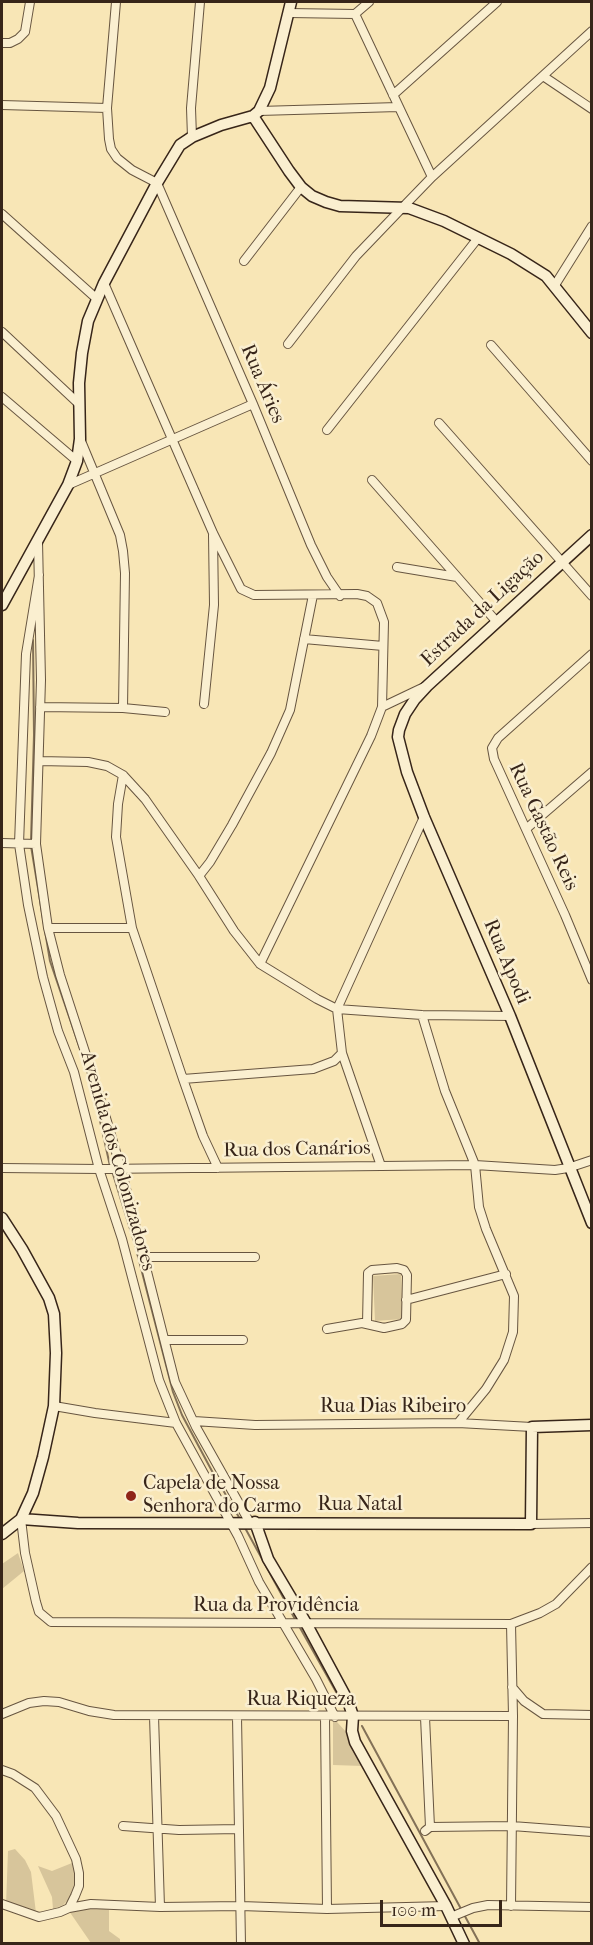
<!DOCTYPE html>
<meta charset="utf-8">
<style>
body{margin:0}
#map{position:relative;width:593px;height:1945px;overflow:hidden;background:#f8e6b6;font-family:"IM FELL French Canon",serif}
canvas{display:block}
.frame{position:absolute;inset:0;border:3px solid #372519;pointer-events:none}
.scale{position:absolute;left:380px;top:1900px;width:122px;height:27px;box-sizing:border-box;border:3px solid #372519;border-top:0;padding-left:8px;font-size:18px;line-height:21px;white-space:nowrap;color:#372519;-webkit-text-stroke:4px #faefd0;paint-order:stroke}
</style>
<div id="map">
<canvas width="593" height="1945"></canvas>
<div class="frame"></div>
<div class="scale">100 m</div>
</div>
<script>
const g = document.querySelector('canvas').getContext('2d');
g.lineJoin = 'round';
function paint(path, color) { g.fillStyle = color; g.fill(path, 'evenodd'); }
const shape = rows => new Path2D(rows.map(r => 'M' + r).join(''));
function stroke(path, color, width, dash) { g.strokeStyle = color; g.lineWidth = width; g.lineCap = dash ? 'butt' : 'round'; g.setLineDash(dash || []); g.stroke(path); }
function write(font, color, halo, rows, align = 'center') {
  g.font = font + ' "IM FELL French Canon",serif'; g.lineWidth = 5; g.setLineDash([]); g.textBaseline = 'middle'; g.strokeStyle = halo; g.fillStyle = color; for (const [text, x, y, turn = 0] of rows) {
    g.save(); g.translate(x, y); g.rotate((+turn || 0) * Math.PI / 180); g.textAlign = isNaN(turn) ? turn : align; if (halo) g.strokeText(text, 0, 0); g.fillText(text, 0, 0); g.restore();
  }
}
paint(shape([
 [401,1274,403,1319,375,1321,373,1276],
 [18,1553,24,1571,2,1589,2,1564],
 [333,1722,337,1722,348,1734,363,1766,333,1765],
 [15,1849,25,1860,31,1872,36,1913,6,1905,8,1851],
 [72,1863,76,1869,77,1886,69,1899,63,1905,53,1909,52,1897,38,1866,52,1871],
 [102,1908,109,1910,109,1931,120,1939,120,1943,91,1943,69,1911]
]), '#d7c59b');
stroke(shape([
 [31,841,34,735,33,640],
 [31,846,50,961,90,1078],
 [93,1089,110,1166],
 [112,1171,135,1245,173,1392,182,1415,213,1473,240,1519],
 [244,1526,296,1621],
 [299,1626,344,1706],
 [362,1726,480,1944]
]), '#837157', 2);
const street = shape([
 [116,2,107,108,109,139,111,149,117,158,132,170,157,183,253,404,311,545,327,577,340,596],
 [289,13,355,14,369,2],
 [355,14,432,177],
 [2,43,10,43,18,39,25,32,30,2],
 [543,76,592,109],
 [393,95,497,2],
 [2,105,107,108],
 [259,111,398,107],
 [192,137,191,108,200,2],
 [2,214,97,299],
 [244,261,301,187],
 [104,283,213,533,241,589,254,595,357,594,367,596,377,603,384,622,382,707],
 [555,285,592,226],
 [2,332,79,404],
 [288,344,356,256,403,207,432,177,592,31],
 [491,345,592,461],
 [2,397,77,461],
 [439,423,592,596],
 [327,430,478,238],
 [81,441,120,535,123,551,125,573,123,708],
 [372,480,496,621],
 [68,485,253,404],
 [38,541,41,680,36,844,48,928,60,975,101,1101,121,1169,175,1382,196,1427,250,1523],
 [397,567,457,577],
 [39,575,26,654,19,844,28,905,43,977,58,1031,74,1072,99,1169,122,1239,159,1380,176,1423,238,1536,259,1582,316,1679,335,1717],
 [304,639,383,646],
 [592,654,498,738,492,748,494,759,565,915,592,980],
 [204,704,214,605,213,535],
 [40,707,123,708,165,712],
 [39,761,88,762,107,766,123,775,145,799,199,876,234,931,260,964,317,999,337,1009,422,1015,510,1016],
 [123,775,118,804,116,837,132,928,183,1079,203,1136,218,1168],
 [526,829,592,772],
 [2,843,36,844],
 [199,876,210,862,232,825,271,753,290,710,313,595],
 [48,928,132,928],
 [260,964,371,736,382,707,424,687],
 [422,1015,445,1091,475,1165,479,1207,486,1229,514,1296,513,1332,504,1360,486,1389,458,1423],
 [183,1079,313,1069,334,1061,342,1053],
 [381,1166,342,1053,337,1009,424,817],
 [2,1168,99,1169,475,1165,555,1170,568,1168,592,1160],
 [143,1257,255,1257],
 [406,1300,506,1274],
 [327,1329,362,1323,384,1328,402,1324,406,1320,407,1275,404,1270,397,1268,372,1270,368,1273,367,1324],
 [165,1340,243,1340],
 [54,1406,95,1413,176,1423],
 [194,1421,255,1425,458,1423,532,1427],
 [21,1519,25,1553,36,1602,39,1612,51,1622,511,1624,540,1613,556,1604,592,1567],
 [531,1524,592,1523],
 [511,1624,513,1716,511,1906],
 [512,1687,524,1701,543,1714,592,1715],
 [2,1714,29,1703,44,1701,59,1702,89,1711,114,1715,513,1716],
 [154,1716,160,1907],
 [237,1717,241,1944],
 [325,1717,327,1909],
 [425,1717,430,1827],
 [2,1770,13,1774,35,1788,56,1816,76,1859,79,1873,79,1886,75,1896,69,1908,60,1912,39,1917,2,1904],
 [123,1826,179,1830,239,1829],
 [425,1831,430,1827,512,1826,592,1832],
 [69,1908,91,1904,160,1907,241,1906,327,1909,446,1906],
 [451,1917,473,1908,488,1905,592,1907]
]);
const secondary = shape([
 [253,116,289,171,301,187,312,196,326,202,340,206,409,208,444,221,511,254,546,276,592,333],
 [592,535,427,686,415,699,405,714,399,730,398,737,407,772,424,817,510,1016,592,1223],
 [2,605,68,485,77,461,80,439,79,383,82,353,88,321,104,283,157,183,180,145,192,137,221,125,253,116,259,111,270,88,291,2],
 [2,1218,22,1249,49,1298,54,1314,56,1353,54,1406,43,1457,33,1493,21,1519,2,1534],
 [21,1519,78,1523,531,1524,532,1427,592,1425],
 [255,1522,268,1559,306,1623,348,1701,353,1716,352,1731,355,1742,446,1906,464,1944]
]);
stroke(street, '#675540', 10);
stroke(secondary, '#372519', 13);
stroke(street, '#faefd0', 8);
stroke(secondary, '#faefd0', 10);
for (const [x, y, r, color] of [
 [131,1496,6,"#8f2418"]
]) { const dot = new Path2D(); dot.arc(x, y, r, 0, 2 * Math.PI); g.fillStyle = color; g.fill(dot); stroke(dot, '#faefd0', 2); }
write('20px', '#372519', '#faefd0', [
 ["Rua Áries",262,384,67],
 ["Estrada da Ligação",483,609,-43],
 ["Rua Gastão Reis",543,827,65],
 ["Rua Apodi",506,962,67],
 ["Rua dos Canários",297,1150,-1],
 ["Avenida dos Colonizadores",117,1161,74],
 ["Rua Dias Ribeiro",393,1407],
 ["Rua Natal",360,1505],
 ["Rua da Providência",276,1606],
 ["Rua Riqueza",301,1700]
]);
write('20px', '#372519', '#faefd0', [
 ["Capela de Nossa",143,1484],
 ["Senhora do Carmo",143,1507]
], 'left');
</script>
